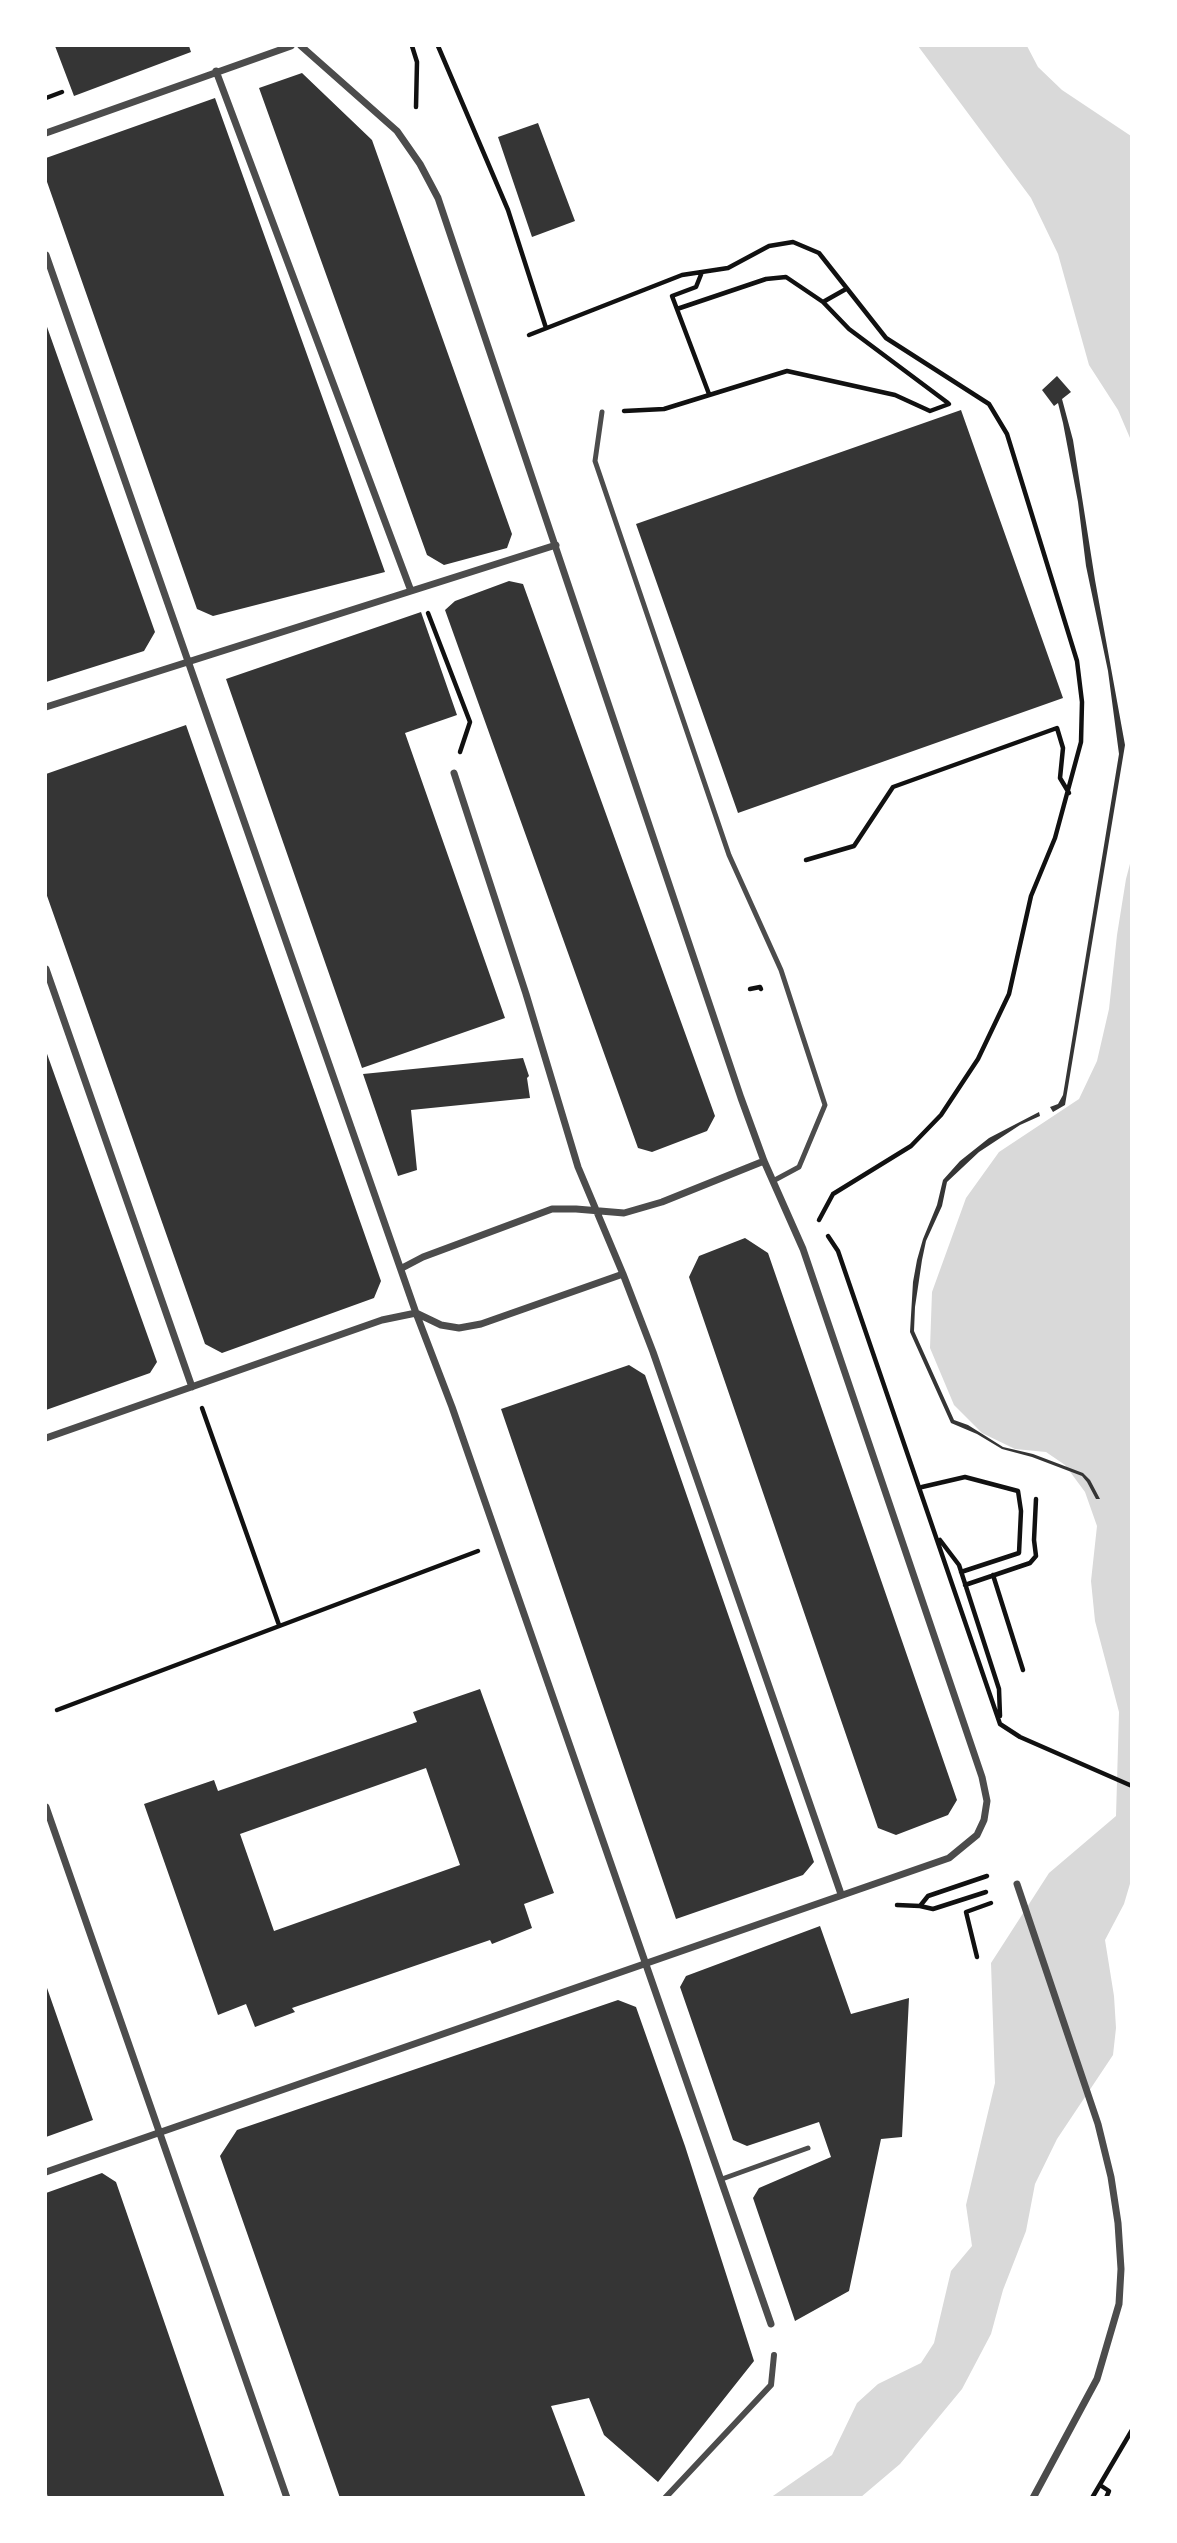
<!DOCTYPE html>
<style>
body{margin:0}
#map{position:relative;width:1177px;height:2543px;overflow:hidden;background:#fff;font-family:Commissioner,sans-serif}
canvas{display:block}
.frame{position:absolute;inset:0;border:47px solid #fff;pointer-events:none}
</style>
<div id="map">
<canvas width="1177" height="2543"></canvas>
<div class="frame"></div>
</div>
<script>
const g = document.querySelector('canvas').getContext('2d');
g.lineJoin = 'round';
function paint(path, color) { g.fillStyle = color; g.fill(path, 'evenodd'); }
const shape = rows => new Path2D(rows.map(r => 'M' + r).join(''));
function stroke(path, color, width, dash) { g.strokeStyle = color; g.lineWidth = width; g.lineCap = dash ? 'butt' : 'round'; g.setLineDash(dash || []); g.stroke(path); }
paint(shape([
 [918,46,1027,46,1038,67,1062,90,1131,136,1131,447,1130,438,1118,410,1089,365,1058,254,1031,198],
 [1131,860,1132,1877,1124,1904,1105,1940,1114,1996,1116,2028,1113,2055,1057,2139,1035,2184,1026,2231,1003,2290,991,2334,962,2389,900,2464,861,2497,770,2498,832,2455,857,2403,878,2384,921,2363,934,2343,951,2271,972,2246,966,2205,995,2083,991,1963,1049,1873,1116,1816,1119,1712,1095,1621,1091,1581,1097,1526,1085,1492,1065,1465,1046,1452,1015,1449,982,1433,954,1405,930,1348,932,1292,966,1198,999,1152,1079,1099,1097,1061,1109,1009,1117,935,1126,879]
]), '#d9d9d9');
paint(shape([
 [55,46,189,46,191,52,74,96],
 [302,73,372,140,512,534,507,548,444,565,427,555,259,88],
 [215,98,385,572,213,616,197,609,46,179,46,158],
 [538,123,575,221,532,237,498,137],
 [46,324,155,632,144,651,46,682],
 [1057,376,1071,392,1062,399,1073,440,1095,580,1125,745,1065,1105,1053,1112,1050,1107,1058,1104,1063,1095,1119,754,1108,671,1086,566,1078,502,1063,423,1058,403,1054,406,1042,390],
 [961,410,1063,698,738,813,636,524],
 [509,581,523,584,715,1116,707,1131,652,1152,638,1148,445,610,455,601],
 [421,612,457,715,405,733,505,1018,362,1068,226,679],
 [186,725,381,1281,374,1298,222,1353,205,1344,46,893,46,774],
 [46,1051,157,1362,150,1373,46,1410],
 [523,1058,529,1076,527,1078,530,1098,411,1110,417,1170,398,1176,363,1074],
 [1039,1112,1040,1116,1020,1125,979,1152,947,1182,942,1206,926,1241,922,1260,915,1307,914,1331,954,1420,968,1425,1003,1447,1033,1454,1083,1473,1090,1480,1100,1499,1096,1499,1087,1482,1082,1476,1032,1457,1002,1449,977,1434,951,1423,910,1332,913,1282,917,1260,923,1239,937,1205,943,1180,960,1161,989,1138],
 [745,1238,768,1253,957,1800,948,1815,896,1835,878,1828,689,1277,699,1256],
 [629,1365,645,1375,814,1862,803,1875,676,1919,501,1409],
 [480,1689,554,1893,524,1904,532,1928,492,1944,490,1940,292,2008,295,2012,255,2027,246,2004,218,2015,144,1804,214,1780,218,1791,417,1722,413,1712],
 [426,1768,460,1865,274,1931,240,1834],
 [820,1926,851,2014,909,1998,902,2137,881,2139,849,2291,795,2321,753,2198,759,2188,831,2157,819,2122,747,2146,733,2140,680,1987,686,1976],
 [46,1985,93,2120,46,2137],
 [618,2000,636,2007,685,2146,754,2361,658,2482,604,2435,589,2398,551,2406,586,2498,340,2498,220,2156,237,2130],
 [102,2173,116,2182,225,2498,48,2498,46,2490,46,2193]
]), '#353535');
stroke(shape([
 [412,46,417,62,416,107],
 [438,46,508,210,546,328],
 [46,98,62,92],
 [702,272,696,287,672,296,709,394],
 [846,289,823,302,849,329,948,403],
 [677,309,766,279,786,277,823,302],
 [529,335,682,275,728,268,769,246,793,242,819,253,886,338,989,404,1007,434,1077,661,1082,702,1081,742,1055,838,1031,896,1009,994,978,1059,941,1115,911,1146,833,1194,819,1220],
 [624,411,664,409,787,371,895,395,930,411,949,404],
 [428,613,470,722,460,752],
 [806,860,854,846,893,787,1057,728,1063,748,1060,778,1069,793],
 [750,989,760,987,761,989],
 [828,1236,838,1251,1000,1724,1020,1737,1132,1786],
 [202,1408,279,1625],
 [922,1487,965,1477,1018,1491,1021,1511,1019,1553,961,1572],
 [940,1540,959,1565,999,1689,1000,1716],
 [993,1575,1023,1670],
 [965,1585,1030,1563,1036,1556,1034,1540,1036,1499],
 [57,1710,478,1551],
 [986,1892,933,1909,920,1906,928,1896,987,1876],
 [897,1905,920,1906],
 [977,1957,966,1912,991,1903],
 [1100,2485,1109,2491,1106,2498],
 [1092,2498,1132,2430]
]), '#111', 4.5);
stroke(shape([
 [602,412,595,461,729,855,781,970,825,1105,799,1167,773,1181],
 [722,2179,808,2148]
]), '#4c4c4c', 5);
stroke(shape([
 [665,2498,771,2385,774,2355]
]), '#4c4c4c', 6);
stroke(shape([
 [216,71,411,591],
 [46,133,291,46],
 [46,255,416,1313,452,1407,771,2324],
 [46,707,556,545],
 [454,773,526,994,578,1167,623,1274,653,1352,841,1894],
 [46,969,192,1387],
 [402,1268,423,1257,552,1209,576,1209,624,1213,662,1202,764,1161],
 [46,1438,382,1320,416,1313,441,1325,459,1328,481,1324,623,1274],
 [46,1807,287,2498],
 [1017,1884,1098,2124,1111,2177,1118,2223,1121,2269,1119,2304,1097,2379,1033,2498],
 [46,2172,949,1858,977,1835,984,1820,987,1801,982,1777,803,1249,764,1161,741,1098,438,198,420,164,397,131,301,46]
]), '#4c4c4c', 7);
</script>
